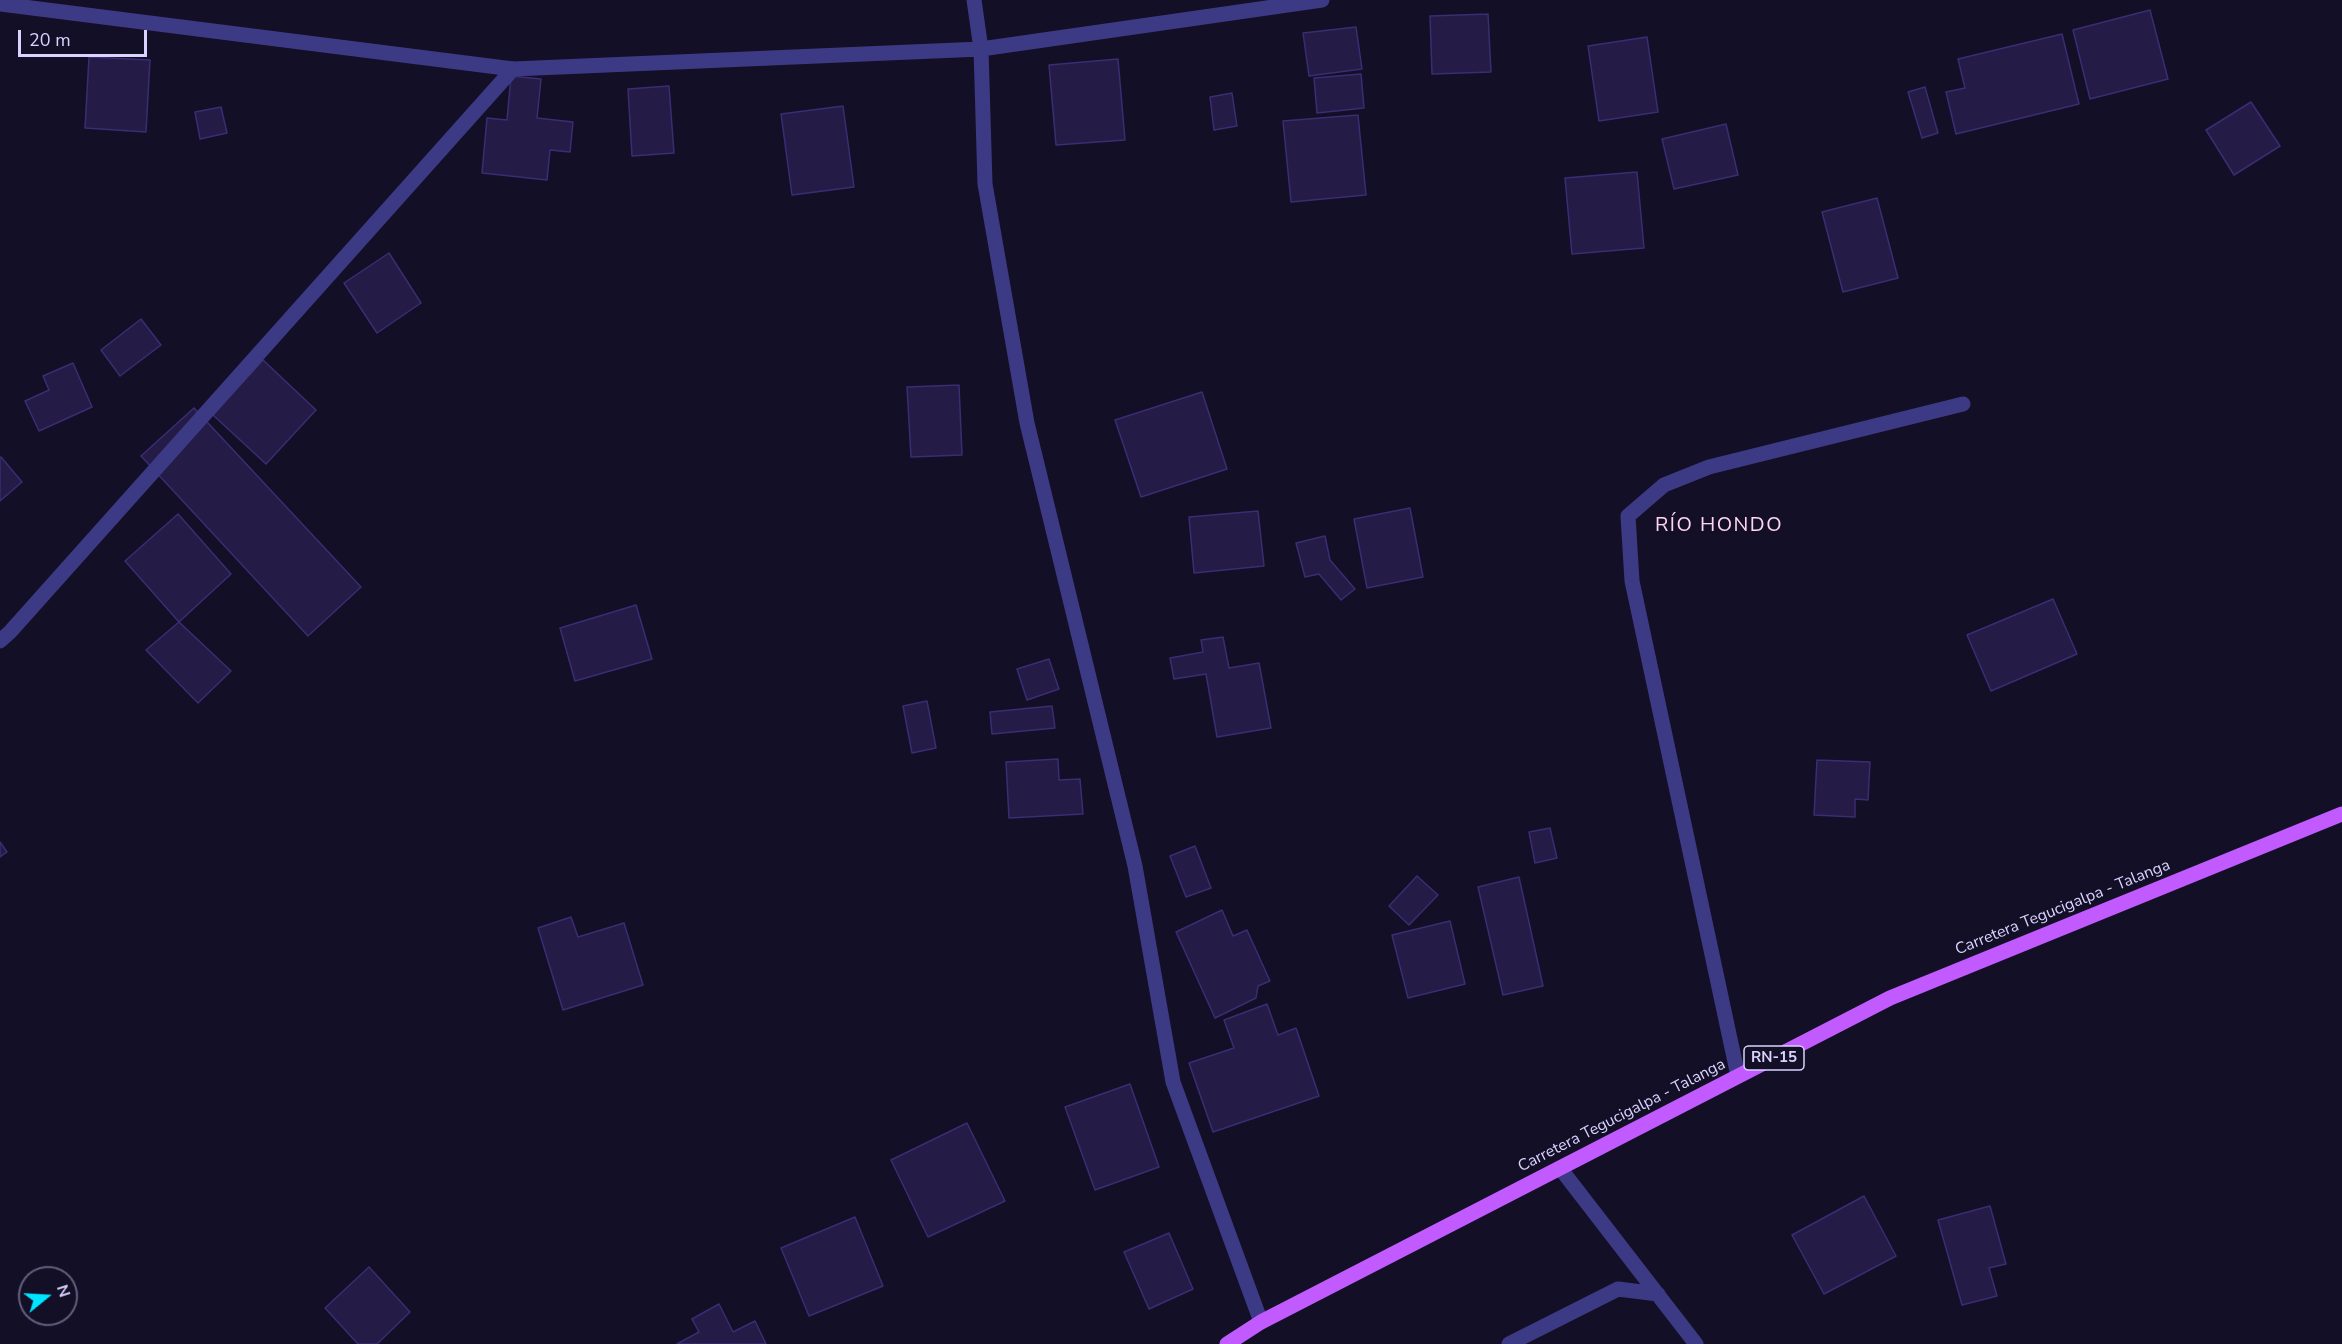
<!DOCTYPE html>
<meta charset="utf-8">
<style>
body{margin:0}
#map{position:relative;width:2342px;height:1344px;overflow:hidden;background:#130f26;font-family:"Nunito Sans",sans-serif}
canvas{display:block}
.north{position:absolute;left:18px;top:1266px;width:60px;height:60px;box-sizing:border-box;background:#130f26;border:2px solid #625e7d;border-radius:50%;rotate:72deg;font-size:16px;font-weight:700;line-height:24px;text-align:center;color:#d9d4ff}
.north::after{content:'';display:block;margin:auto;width:21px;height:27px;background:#00e5ff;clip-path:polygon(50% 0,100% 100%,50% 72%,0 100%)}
.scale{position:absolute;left:18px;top:30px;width:129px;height:27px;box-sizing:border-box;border:3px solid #d9d4ff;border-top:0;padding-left:8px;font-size:18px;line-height:21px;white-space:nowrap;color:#d9d4ff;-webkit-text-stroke:4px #130f26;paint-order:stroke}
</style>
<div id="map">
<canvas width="2342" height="1344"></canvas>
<div class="north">N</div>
<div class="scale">20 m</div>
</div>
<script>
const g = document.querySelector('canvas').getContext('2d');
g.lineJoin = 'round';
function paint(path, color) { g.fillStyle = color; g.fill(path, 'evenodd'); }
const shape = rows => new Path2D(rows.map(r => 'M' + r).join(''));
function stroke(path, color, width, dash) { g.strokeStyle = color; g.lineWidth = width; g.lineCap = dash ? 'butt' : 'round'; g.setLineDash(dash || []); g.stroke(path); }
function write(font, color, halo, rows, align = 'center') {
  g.font = font + ' "Nunito Sans",sans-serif'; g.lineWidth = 4.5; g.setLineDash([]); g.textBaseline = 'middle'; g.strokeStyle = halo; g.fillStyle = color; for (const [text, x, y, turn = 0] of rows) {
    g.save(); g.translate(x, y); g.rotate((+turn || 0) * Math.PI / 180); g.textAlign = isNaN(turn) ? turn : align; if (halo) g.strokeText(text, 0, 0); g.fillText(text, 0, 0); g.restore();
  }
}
const building = shape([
 [2150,10,2168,79,2090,99,2073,30,2150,10],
 [1488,14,1491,72,1432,74,1430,16,1488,14],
 [1356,27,1362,69,1309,76,1303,33,1356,27],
 [2062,34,2079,104,1956,134,1946,92,1965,88,1958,59,2062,34],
 [1647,37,1658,112,1599,121,1588,46,1647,37],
 [89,57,150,60,146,132,85,128,89,57],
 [1118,59,1125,140,1056,145,1049,65,1118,59],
 [1361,74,1364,108,1317,113,1314,78,1361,74],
 [511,76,541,79,537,118,573,122,570,152,550,150,547,180,482,173,487,118,507,120,511,76],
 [669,86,674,153,632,156,628,89,669,86],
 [1925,87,1938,133,1922,138,1908,92,1925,87],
 [1232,93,1237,126,1214,130,1210,97,1232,93],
 [2251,102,2280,146,2234,175,2206,130,2251,102],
 [843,106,854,187,792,195,781,114,843,106],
 [221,107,227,133,200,139,195,112,221,107],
 [1358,115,1366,195,1291,202,1283,121,1358,115],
 [1726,124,1738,175,1674,189,1662,139,1726,124],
 [1637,172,1644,248,1572,254,1565,178,1637,172],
 [1877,198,1898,278,1843,292,1822,212,1877,198],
 [389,253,421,303,377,333,344,283,389,253],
 [141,319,161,345,120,376,101,350,141,319],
 [263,360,316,410,266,464,213,415,263,360],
 [73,363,92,407,39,431,25,401,49,390,43,376,73,363],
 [959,385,962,455,911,457,907,387,959,385],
 [1202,392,1227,469,1141,497,1115,420,1202,392],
 [194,408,361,587,308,636,141,456,194,408],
 [1,457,22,482,0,501,0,458,1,457],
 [1410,508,1423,577,1367,588,1354,519,1410,508],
 [1258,511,1264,566,1194,573,1189,517,1258,511],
 [178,514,231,574,179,622,125,561,178,514],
 [1325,536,1330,560,1355,589,1341,600,1319,574,1305,577,1296,543,1325,536],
 [2053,599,2077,654,1991,691,1967,635,2053,599],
 [636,605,652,659,575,681,560,628,636,605],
 [179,622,231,671,198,703,146,650,179,622],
 [1223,637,1229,668,1259,663,1271,728,1217,737,1206,674,1174,679,1170,658,1203,652,1201,640,1223,637],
 [1049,659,1059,689,1027,700,1017,669,1049,659],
 [927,701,936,748,912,753,903,706,927,701],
 [1052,706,1055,728,992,734,990,712,1052,706],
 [1058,759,1059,780,1080,779,1083,814,1009,818,1006,762,1058,759],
 [1817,760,1870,762,1868,800,1855,799,1855,817,1814,815,1817,760],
 [1550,828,1557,858,1535,863,1529,832,1550,828],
 [0,842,7,852,0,857,0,842],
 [1195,846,1211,888,1186,897,1170,856,1195,846],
 [1417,876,1438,895,1409,925,1389,906,1417,876],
 [1519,877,1543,986,1503,995,1478,887,1519,877],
 [1222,910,1233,936,1247,930,1270,981,1258,986,1256,998,1215,1018,1176,932,1222,910],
 [571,917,578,937,624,923,643,985,563,1010,538,928,571,917],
 [1450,921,1465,984,1408,998,1392,935,1450,921],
 [1267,1004,1278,1035,1296,1028,1319,1096,1213,1132,1189,1063,1234,1048,1224,1020,1267,1004],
 [1130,1084,1159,1167,1095,1190,1065,1107,1130,1084],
 [967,1123,1005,1201,928,1237,891,1160,967,1123],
 [1864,1196,1896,1256,1824,1294,1792,1235,1864,1196],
 [1990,1206,2006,1264,1989,1268,1997,1296,1962,1305,1938,1220,1990,1206],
 [855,1217,883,1286,809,1316,781,1248,855,1217],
 [1169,1233,1193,1289,1149,1309,1124,1252,1169,1233],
 [369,1267,410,1312,377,1344,358,1344,325,1308,369,1267],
 [719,1304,733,1332,755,1321,766,1344,677,1344,699,1332,692,1319,719,1304]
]);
paint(building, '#241b47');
stroke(building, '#3b2d73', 1.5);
stroke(shape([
 [0,641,10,632,513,69],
 [1738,1076,1632,581,1628,516,1664,485,1709,467,1963,404],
 [1560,1168,1696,1344],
 [1509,1344,1618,1289,1658,1294]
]), '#3d3a85', 15);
stroke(shape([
 [974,0,981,49,985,184,1027,423,1135,866,1173,1082,1261,1322],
 [0,4,513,69,981,49,1322,0]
]), '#3d3a85', 15);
stroke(shape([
 [1227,1344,1261,1322,1890,998,2342,814]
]), '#c25bff', 15);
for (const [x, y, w] of [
 [1774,1058,60]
]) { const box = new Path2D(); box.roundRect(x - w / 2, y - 12, w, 24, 4.5); g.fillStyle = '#130f26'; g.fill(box); stroke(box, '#d9d4ff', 1.5); }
write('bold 15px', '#d9d4ff', null, [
 ["RN-15",1774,1058]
]);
write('16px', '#d9d4ff', '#130f26', [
 ["Carretera Tegucigalpa - Talanga",2063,908,-22],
 ["Carretera Tegucigalpa - Talanga",1622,1116,-27]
]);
g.letterSpacing = '1.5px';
write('20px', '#ffd6f0', '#130f26', [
 ["RÍO HONDO",1719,526]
]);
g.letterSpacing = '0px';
</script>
